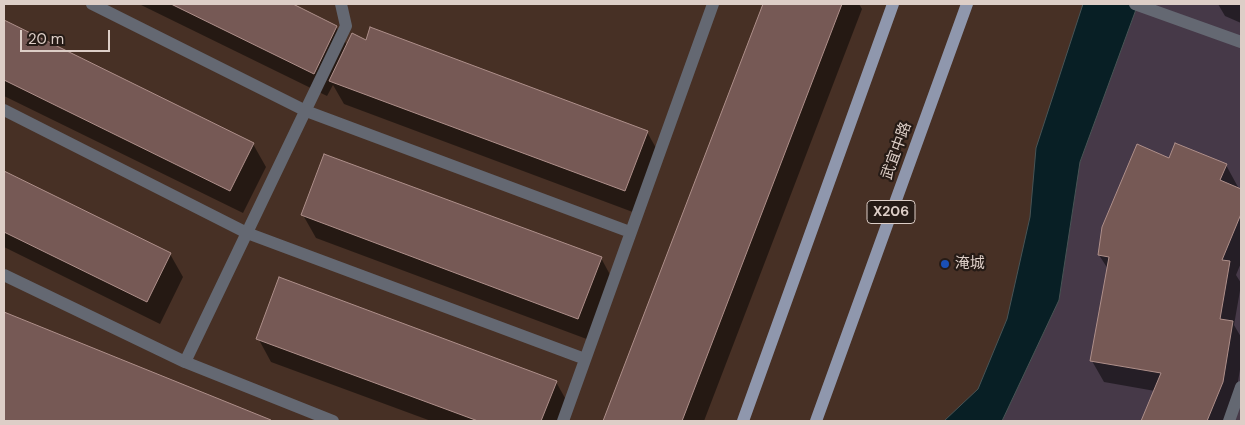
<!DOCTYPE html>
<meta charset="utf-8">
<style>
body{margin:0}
#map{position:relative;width:1245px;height:425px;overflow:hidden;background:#473025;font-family:"DM Sans",sans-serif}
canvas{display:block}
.frame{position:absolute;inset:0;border:5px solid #ddcec7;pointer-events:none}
.scale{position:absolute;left:20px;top:30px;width:90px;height:22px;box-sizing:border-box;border:2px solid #ddcec7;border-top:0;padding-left:6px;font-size:15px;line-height:18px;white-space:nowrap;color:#ddcec7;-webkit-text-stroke:4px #261b16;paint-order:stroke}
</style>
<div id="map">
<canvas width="1245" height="425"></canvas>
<div class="frame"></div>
<div class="scale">20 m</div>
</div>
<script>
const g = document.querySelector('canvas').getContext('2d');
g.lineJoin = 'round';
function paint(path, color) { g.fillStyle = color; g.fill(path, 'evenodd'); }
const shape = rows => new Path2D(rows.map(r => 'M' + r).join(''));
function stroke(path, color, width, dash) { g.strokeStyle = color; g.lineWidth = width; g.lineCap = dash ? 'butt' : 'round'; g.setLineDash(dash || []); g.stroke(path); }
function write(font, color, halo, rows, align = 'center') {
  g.font = font + ' "DM Sans","Noto Sans SC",sans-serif'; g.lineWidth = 4.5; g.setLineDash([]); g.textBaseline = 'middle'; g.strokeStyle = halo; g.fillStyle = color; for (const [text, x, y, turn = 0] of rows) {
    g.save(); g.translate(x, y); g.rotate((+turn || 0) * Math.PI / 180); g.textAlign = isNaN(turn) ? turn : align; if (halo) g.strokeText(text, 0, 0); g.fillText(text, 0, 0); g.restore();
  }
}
paint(shape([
 [1138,4,1241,4,1241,421,1002,421,1059,300,1080,162]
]), '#463948');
const water = shape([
 [1083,4,1138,4,1080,162,1059,300,1002,421,944,421,978,389,1007,319,1030,217,1036,148,1083,4]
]);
paint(water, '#081f25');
stroke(water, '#485456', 1);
paint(shape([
 [139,4,290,4,336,27,347,45,366,41,647,132,660,155,638,214,344,104,333,85,327,96],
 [764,4,859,4,862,9,704,421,604,421],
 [1218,4,1241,4,1241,23,1225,16],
 [4,22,253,144,266,167,243,213,4,96],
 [1170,159,1226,165,1238,187,1237,189,1241,190,1241,263,1236,275,1241,283,1241,285,1234,325,1241,337,1241,364,1234,404,1227,421,1142,421,1155,391,1104,382,1092,361,1108,269,1099,255],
 [4,173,170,254,183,277,160,324,4,247],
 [303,215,601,258,614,282,592,341,316,238],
 [4,313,270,421,4,421],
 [258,338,556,382,569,405,563,421,431,421,271,362]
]), '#0007');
const building = shape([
 [171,4,293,4,337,26,314,74,171,4],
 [763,4,842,4,682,421,603,421,763,4],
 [4,20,254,143,230,191,4,80,4,20],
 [370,27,648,131,625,191,329,81,352,33,366,40,370,27],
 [1175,143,1227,164,1220,180,1241,189,1241,214,1222,260,1230,261,1220,319,1233,321,1223,382,1207,421,1141,421,1161,373,1090,361,1109,257,1098,255,1102,227,1137,144,1169,158,1175,143],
 [324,154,602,257,578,319,301,215,324,154],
 [4,171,171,253,147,302,4,232,4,171],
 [279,277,557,381,541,421,478,421,256,339,279,277],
 [4,312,271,420,271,421,4,421,4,312]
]);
paint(building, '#765955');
stroke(building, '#ae8f8a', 1);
stroke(shape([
 [92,4,306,111,630,232],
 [1135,4,1241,42],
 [4,110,247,233,585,359],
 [4,275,185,362,333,421],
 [185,362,346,26,341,4],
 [563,421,713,4],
 [1229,421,1241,387]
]), '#646872', 12);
stroke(shape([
 [743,421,893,4],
 [816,421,967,4]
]), '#8f97ad', 12);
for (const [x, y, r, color] of [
 [945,264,5,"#1a4fb4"]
]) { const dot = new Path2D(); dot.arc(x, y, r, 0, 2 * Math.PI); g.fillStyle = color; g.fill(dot); stroke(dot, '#261b16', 2); }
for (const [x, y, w] of [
 [891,212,48]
]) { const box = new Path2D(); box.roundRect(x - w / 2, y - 11.5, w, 23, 4); g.fillStyle = '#261b16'; g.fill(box); stroke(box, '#ddcec7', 1); }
write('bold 14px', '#ddcec7', null, [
 ["X206",891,212]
]);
write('15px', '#ddcec7', '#261b16', [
 ["武宜中路",897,151,-70]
]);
write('15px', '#ddcec7', '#261b16', [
 ["淹城",955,264]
], 'left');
</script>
